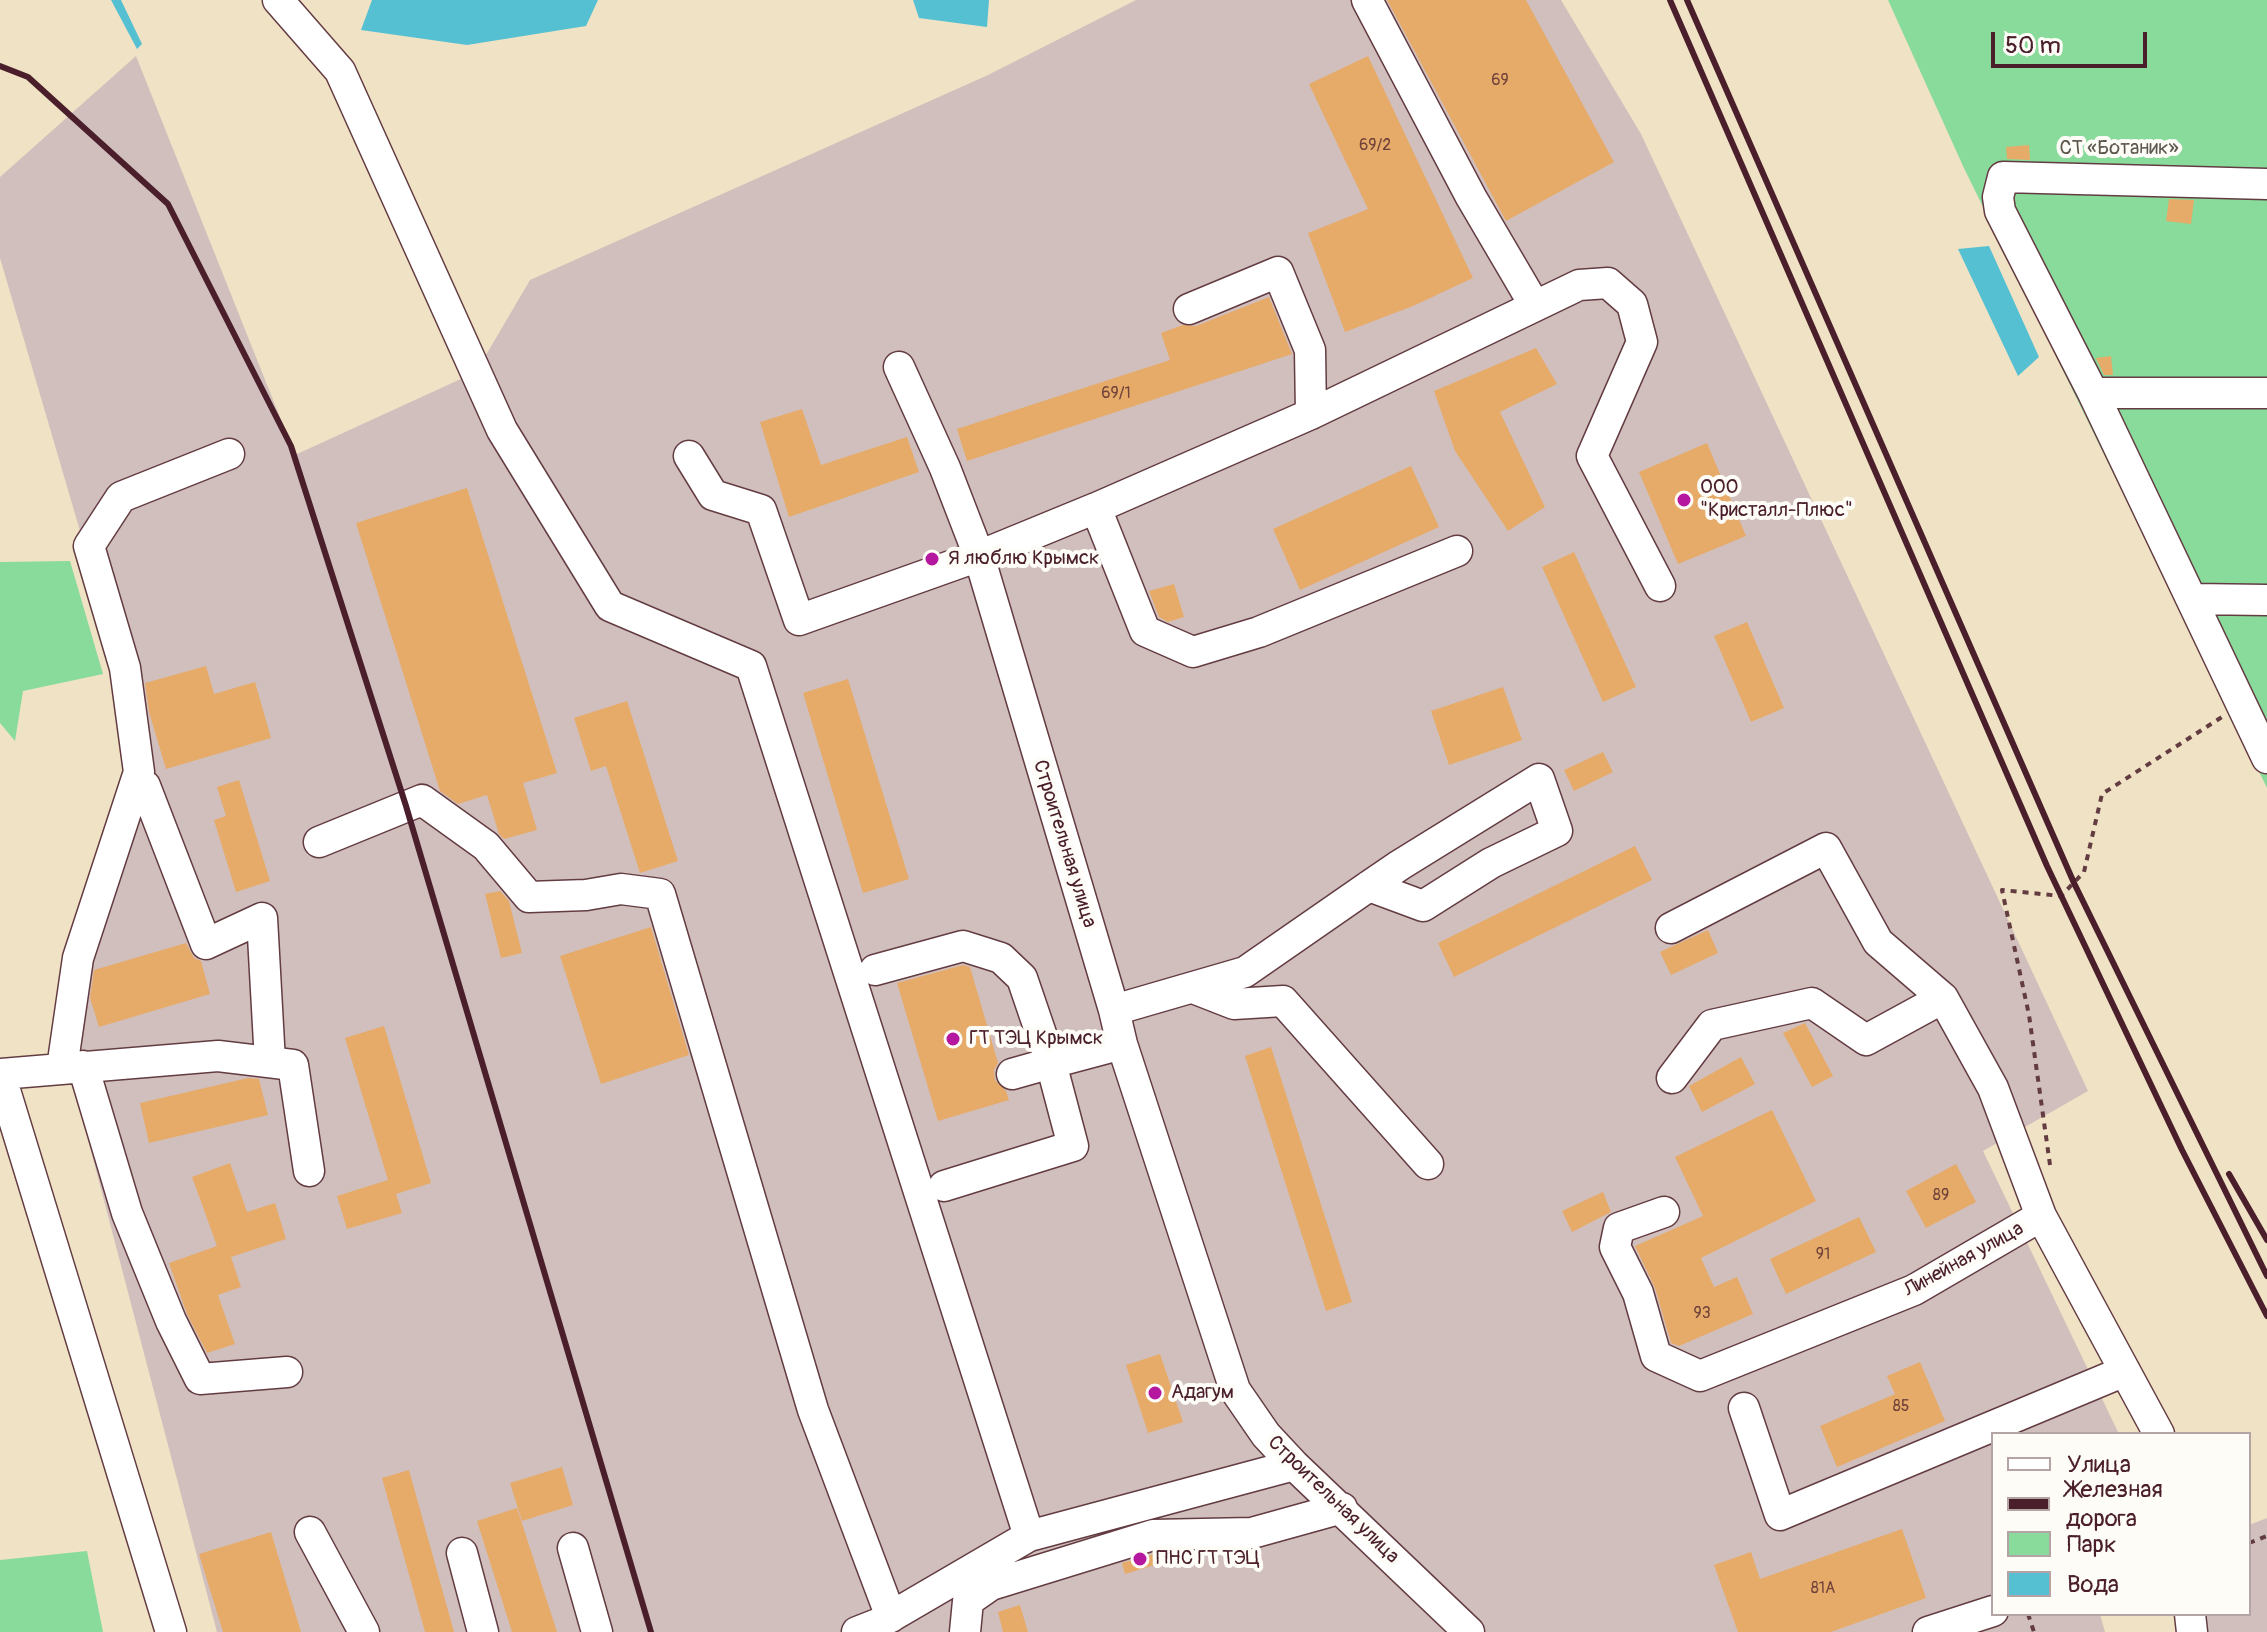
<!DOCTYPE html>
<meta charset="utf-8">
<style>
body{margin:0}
#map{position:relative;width:2267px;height:1632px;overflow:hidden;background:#f0e2c4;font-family:Pangolin,sans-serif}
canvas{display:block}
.legend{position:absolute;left:1991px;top:1432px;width:260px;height:184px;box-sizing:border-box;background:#fdfcf7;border:2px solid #b5a4a5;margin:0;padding:10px 14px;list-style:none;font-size:24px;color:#4a1f2b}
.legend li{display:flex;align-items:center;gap:16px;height:40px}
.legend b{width:40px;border:2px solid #b5a4a5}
.scale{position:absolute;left:1991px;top:32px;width:156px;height:36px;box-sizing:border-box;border:4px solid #4a1f2b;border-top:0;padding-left:10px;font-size:24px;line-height:28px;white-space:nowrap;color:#4a1f2b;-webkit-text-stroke:6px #fdfcf7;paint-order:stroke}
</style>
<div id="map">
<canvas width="2267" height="1632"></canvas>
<ul class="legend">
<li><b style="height:10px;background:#fff"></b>Улица</li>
<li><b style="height:10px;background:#4a1f2b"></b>Железная дорога</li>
<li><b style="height:22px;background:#89db9c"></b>Парк</li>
<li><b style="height:22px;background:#56c0d3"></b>Вода</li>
</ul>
<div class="scale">50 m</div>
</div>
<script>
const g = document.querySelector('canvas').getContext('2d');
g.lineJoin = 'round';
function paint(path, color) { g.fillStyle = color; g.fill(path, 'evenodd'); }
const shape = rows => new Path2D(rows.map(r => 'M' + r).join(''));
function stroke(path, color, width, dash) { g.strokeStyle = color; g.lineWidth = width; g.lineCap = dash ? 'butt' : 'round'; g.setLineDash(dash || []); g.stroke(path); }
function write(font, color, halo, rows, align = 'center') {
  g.font = font + ' Pangolin,sans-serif'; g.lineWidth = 8; g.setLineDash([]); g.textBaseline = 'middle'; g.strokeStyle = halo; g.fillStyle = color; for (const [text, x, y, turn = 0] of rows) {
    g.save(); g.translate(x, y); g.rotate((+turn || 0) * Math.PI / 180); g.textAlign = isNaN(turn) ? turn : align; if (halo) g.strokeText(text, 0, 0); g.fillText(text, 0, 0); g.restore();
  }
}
paint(shape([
 [1136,0,1561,0,1641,134,2088,1091,1983,1151,2119,1434,1993,1434,1993,1614,2100,1614,2105,1632,217,1632,69,1067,67,995,151,773,0,258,0,177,136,56,295,455,476,372,530,280,988,75],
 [2267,1518,2267,1632,2194,1632,2195,1614,2249,1614,2249,1525]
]), '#d1bfbd');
paint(shape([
 [1888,0,2267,0,2267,788,1963,166],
 [70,561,103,674,23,691,15,741,0,723,0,562],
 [87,1551,103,1632,0,1632,0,1560]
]), '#89db9c');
paint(shape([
 [111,0,121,0,142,44,137,49],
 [372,0,598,0,586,26,467,45,361,30],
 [913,0,989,0,987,27,919,18],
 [1989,246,2039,357,2018,376,1958,249]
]), '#56c0d3');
paint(shape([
 [1387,0,1526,0,1614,162,1506,221],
 [1368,56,1473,278,1413,306,1345,332,1308,233,1368,209,1309,84],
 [2029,145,2030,160,2007,159,2006,147],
 [2169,199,2194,200,2191,224,2166,221],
 [1269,297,1292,354,967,461,957,429,1170,360,1161,333,1183,325,1196,326],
 [1536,348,1557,384,1500,412,1545,507,1508,531,1455,451,1434,391],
 [2111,356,2113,375,2104,375,2096,358],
 [802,409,821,465,907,437,919,472,789,517,760,422],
 [1707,443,1746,536,1678,564,1639,472],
 [1411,466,1439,527,1300,590,1273,529],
 [467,488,557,773,523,783,537,830,504,839,499,834,487,795,458,804,440,791,356,523],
 [1574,552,1636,687,1603,702,1542,567],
 [1174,584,1184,617,1168,622,1159,617,1149,591],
 [1747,622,1784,708,1751,722,1714,636],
 [206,666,214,694,255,682,271,738,166,769,149,712,145,683],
 [848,679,909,879,863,893,803,693],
 [1503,687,1522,740,1449,765,1431,711],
 [627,701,678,861,640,873,606,766,591,771,574,718],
 [1603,752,1613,772,1574,791,1564,770],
 [239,780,270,881,236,892,214,820,226,816,217,787],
 [1635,846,1652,880,1454,977,1438,943],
 [500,891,509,901,522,953,501,958,485,894],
 [651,927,689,1055,601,1084,560,956],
 [1708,930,1718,953,1671,975,1660,952],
 [186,943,194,958,201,961,210,994,99,1027,90,998,94,970],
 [963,965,970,967,998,1063,994,1070,995,1080,1006,1091,1009,1100,938,1121,897,983],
 [1805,1023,1833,1076,1812,1087,1783,1033],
 [384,1026,431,1183,396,1194,402,1213,347,1229,337,1196,388,1180,345,1038],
 [1271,1047,1352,1302,1326,1311,1245,1056],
 [1741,1057,1755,1084,1702,1112,1689,1086],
 [248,1078,259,1079,268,1115,149,1143,140,1103],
 [1772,1110,1816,1201,1701,1258,1714,1287,1737,1277,1753,1314,1679,1346,1671,1343,1655,1288,1635,1246,1703,1216,1675,1157],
 [230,1163,247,1212,275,1203,286,1239,231,1257,241,1287,218,1295,235,1344,207,1353,187,1314,169,1263,217,1246,192,1177],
 [1956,1164,1976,1202,1926,1228,1906,1191],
 [1603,1192,1611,1212,1572,1232,1562,1211],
 [1859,1217,1876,1252,1786,1294,1770,1259],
 [1160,1354,1183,1422,1148,1433,1126,1365],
 [1920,1362,1945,1421,1837,1467,1820,1426,1895,1394,1887,1376],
 [562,1467,573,1505,522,1521,510,1483],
 [409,1470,454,1632,425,1632,382,1478],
 [517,1508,557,1632,512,1632,477,1521],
 [1902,1529,1926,1598,1831,1632,1738,1632,1714,1565,1751,1552,1760,1579],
 [271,1532,301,1632,223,1632,199,1554],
 [1158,1553,1161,1563,1125,1574,1122,1563],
 [1020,1605,1028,1632,1003,1632,998,1612]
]), '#e6ab69');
const minor = shape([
 [278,0,340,71,502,430,610,606,751,666,1029,1536,1294,1465],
 [1367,0,1471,197,1535,306],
 [2267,184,2003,177,1998,197,2000,211,2093,393,2267,758],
 [1189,309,1278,272,1310,350,1311,414],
 [899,367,945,468,979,556,1114,1010,1122,1044,1235,1390,1266,1435,1294,1465,1469,1632],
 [2093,393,2267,393],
 [689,456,713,495,761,510,799,620,979,556,1096,508,1311,414,1579,285,1608,283,1632,304,1642,342,1592,456,1660,586],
 [1096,508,1145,631,1193,652,1259,632,1457,551],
 [2193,599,2267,600],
 [136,783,145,786,206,944,262,918,270,1062],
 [319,842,422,800,486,846,529,897,586,895,621,889,660,894,813,1410,891,1617],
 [1671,928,1826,848,1878,942,1943,998],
 [875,970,963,946,1001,958,1022,978,1051,1063,1122,1044],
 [1193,988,1234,1004,1283,1001,1428,1164],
 [1114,1010,1245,972,1369,886,1400,865,1539,779,1557,831,1491,863,1423,906,1369,886],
 [83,1066,127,1213,171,1321,200,1379,287,1372],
 [62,1068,78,958,139,772,125,668,89,546,121,497,229,454],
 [0,1074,171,1632],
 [1,1074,218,1056,293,1065,309,1171],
 [1672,1078,1712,1025,1812,1003,1866,1040,1943,998,1993,1088,2041,1216],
 [944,1186,1073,1146,1051,1063,1012,1074],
 [1664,1212,1619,1228,1615,1247,1638,1293,1656,1356,1700,1376,1914,1290,2041,1216,2159,1434],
 [1744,1408,1780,1515,2125,1371],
 [310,1532,364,1632],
 [573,1548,597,1632],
 [462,1553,483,1632],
 [2190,1614,2192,1632],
 [857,1632,880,1623,1029,1536],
 [965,1632,968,1601,991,1585,1153,1535,1252,1533,1342,1508],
 [1928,1632,1993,1611]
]);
stroke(minor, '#633c42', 33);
stroke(shape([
 [2050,1165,2029,1015,2002,890,2061,896,2084,872,2102,794,2222,717],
 [2249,1543,2267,1536],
 [2028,1614,2034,1632]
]), '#633c42', 4, [6, 6]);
stroke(minor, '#fff', 30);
stroke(shape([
 [1670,0,2047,866,2182,1150,2267,1316],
 [1687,0,2074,883,2267,1276],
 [0,66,28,77,168,204,291,446,406,806,651,1632],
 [2229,1174,2267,1240]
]), '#4a1f2b', 6);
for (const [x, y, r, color] of [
 [1684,500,8,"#b5179e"],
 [932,559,8,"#b5179e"],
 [953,1039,8,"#b5179e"],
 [1155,1393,8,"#b5179e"],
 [1140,1559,8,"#b5179e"]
]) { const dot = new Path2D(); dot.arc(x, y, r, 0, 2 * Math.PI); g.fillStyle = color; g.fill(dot); stroke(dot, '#fdfcf7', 3); }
write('16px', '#71423a', null, [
 ["69",1500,81],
 ["69/2",1375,146],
 ["69/1",1116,394],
 ["89",1941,1196],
 ["91",1823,1255],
 ["93",1702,1314],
 ["85",1901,1407],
 ["81А",1823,1589]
]);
write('20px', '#5d574d', '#fdfcf7', [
 ["СТ «Ботаник»",2119,149]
]);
write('20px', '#4a1f2b', '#fdfcf7', [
 ["ООО",1700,488],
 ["\"Кристалл-Плюс\"",1700,511],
 ["Я люблю Крымск",948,559],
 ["ГТ ТЭЦ Крымск",969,1039],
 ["Адагум",1171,1393],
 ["ПНС ГТ ТЭЦ",1156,1559]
], 'left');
write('20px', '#4a1f2b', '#fdfcf7', [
 ["Строительная улица",1064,844,73],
 ["Линейная улица",1964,1260,-29],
 ["Строительная улица",1333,1500,44]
]);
</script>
